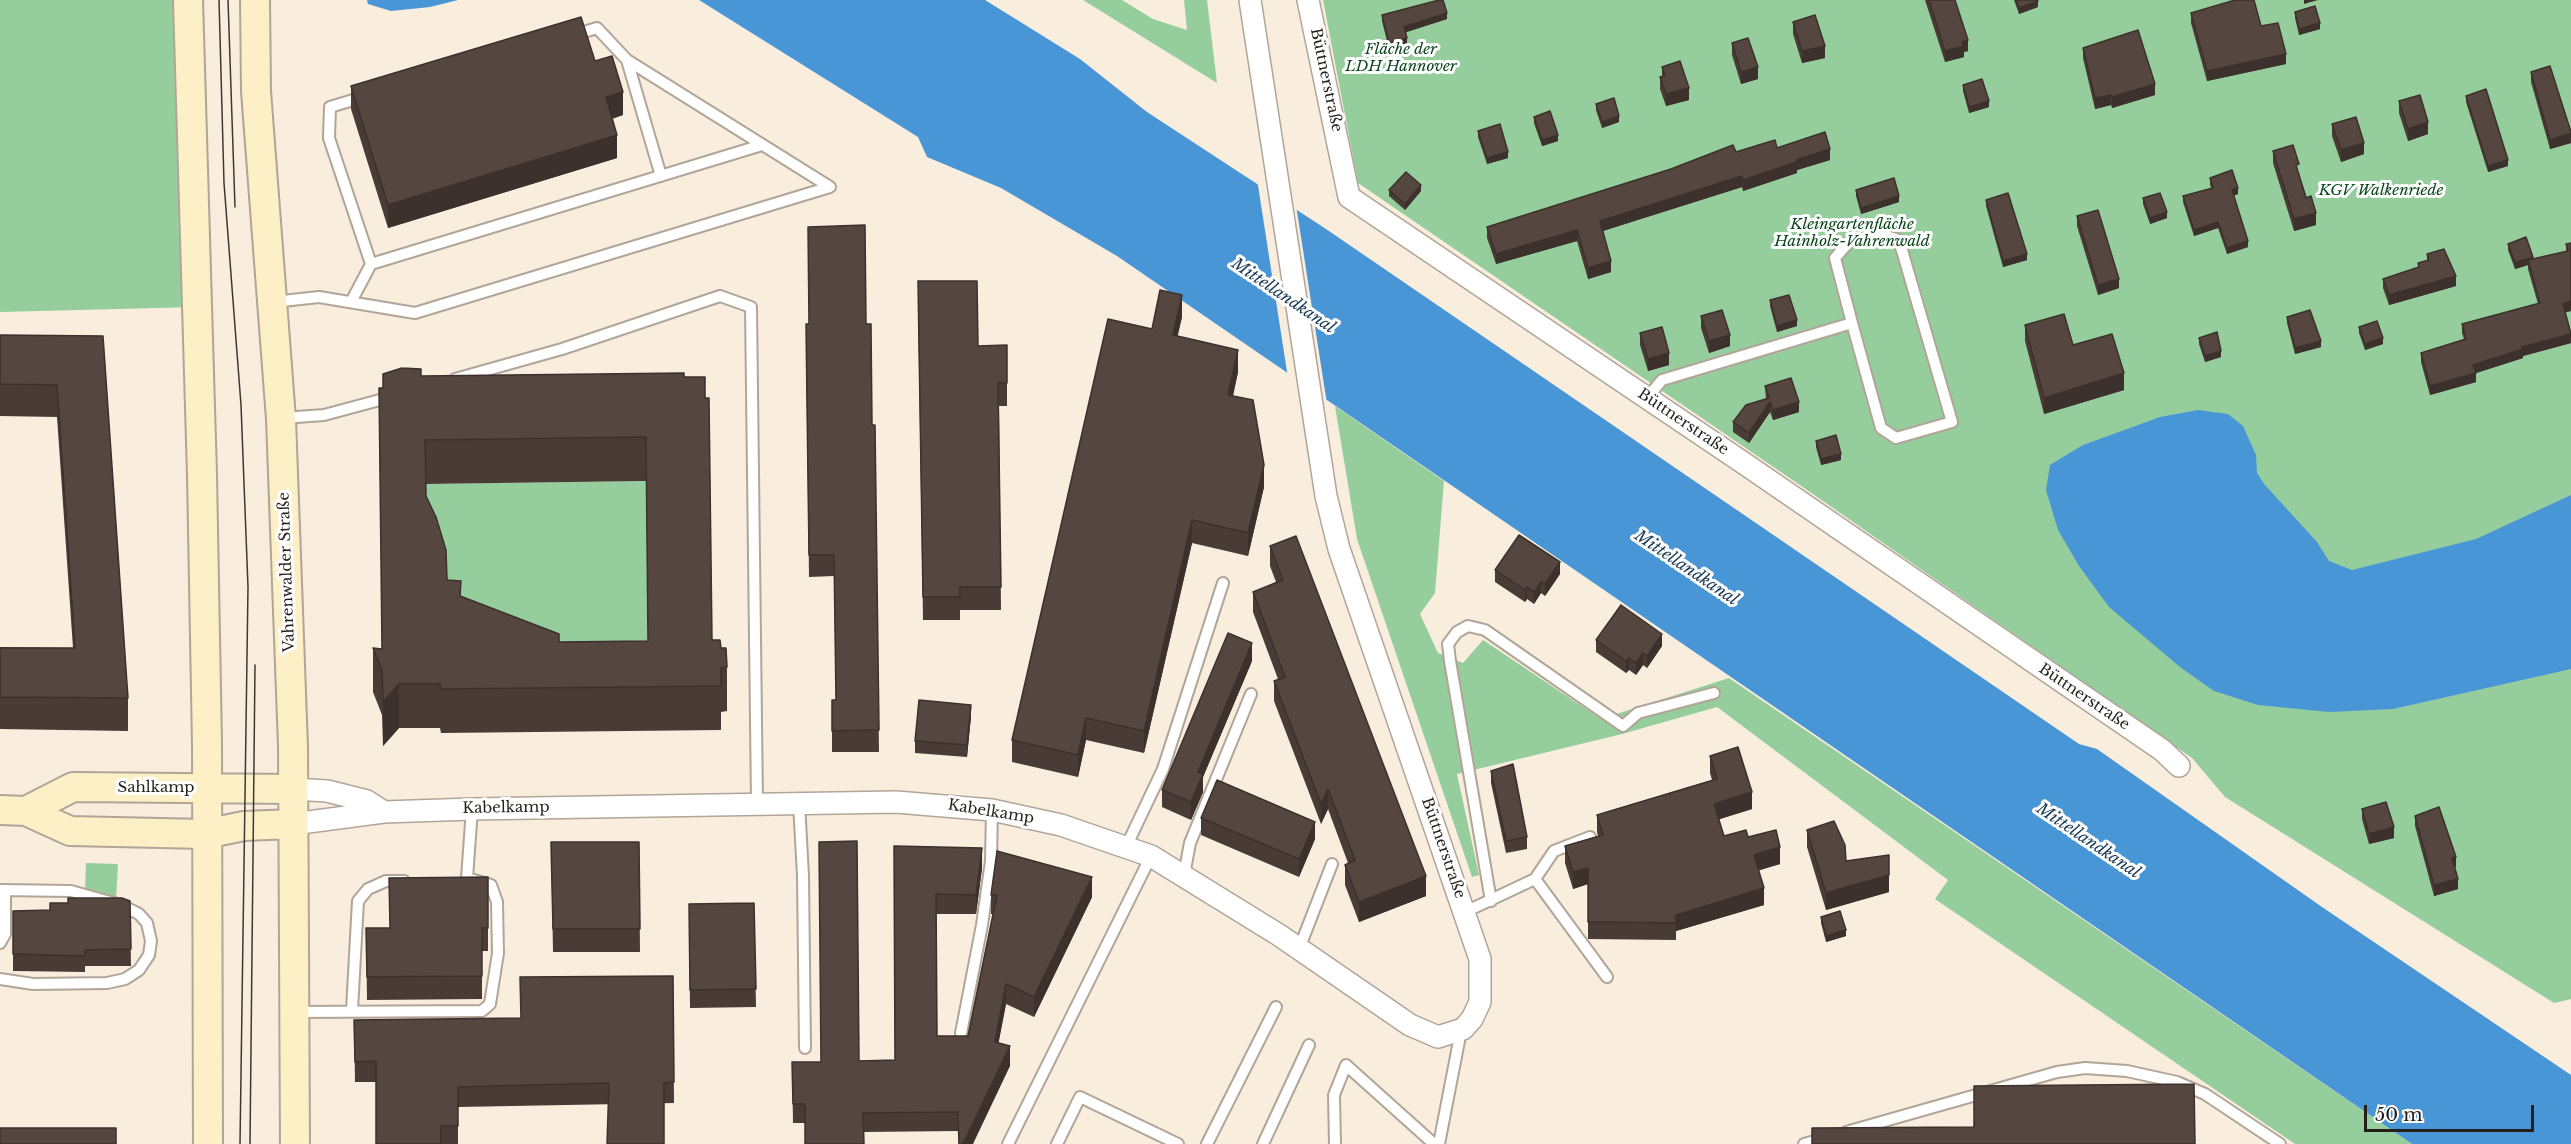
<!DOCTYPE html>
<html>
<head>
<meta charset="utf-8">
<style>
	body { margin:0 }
	#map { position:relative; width:2571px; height:1144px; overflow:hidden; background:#f9edde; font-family:"Libre Baskerville",serif }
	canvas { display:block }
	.scale { position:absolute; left:2364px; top:1105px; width:170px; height:27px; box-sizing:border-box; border:3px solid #241f1a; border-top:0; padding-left:8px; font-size:18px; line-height:21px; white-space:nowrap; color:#241f1a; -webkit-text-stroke:4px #fff; paint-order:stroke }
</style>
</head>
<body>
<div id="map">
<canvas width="2571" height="1144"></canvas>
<div class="scale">50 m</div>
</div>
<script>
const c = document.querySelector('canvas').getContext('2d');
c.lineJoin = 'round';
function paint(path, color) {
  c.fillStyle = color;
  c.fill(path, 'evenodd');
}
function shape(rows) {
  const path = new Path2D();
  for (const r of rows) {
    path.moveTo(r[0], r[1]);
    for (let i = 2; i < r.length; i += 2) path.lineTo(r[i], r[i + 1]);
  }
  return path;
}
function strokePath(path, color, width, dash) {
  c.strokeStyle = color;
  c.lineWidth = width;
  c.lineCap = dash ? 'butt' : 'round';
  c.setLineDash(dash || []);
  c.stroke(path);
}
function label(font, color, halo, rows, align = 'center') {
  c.font = font + ' "Libre Baskerville",serif';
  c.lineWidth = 6;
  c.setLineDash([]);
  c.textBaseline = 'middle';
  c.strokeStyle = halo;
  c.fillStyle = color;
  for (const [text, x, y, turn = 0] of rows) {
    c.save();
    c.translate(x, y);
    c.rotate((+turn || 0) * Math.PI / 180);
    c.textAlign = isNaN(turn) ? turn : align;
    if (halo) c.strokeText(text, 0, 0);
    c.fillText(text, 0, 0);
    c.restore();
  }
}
paint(shape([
	[0,0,188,0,196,307,0,312],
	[1083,0,1122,0,1153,19,1187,30,1184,0,1207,0,1217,83],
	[1323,0,2571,0,2571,999,2554,1003,2225,797,2192,758,1810,492,1358,183],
	[1335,406,1444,481,1435,593,1420,614,1438,653,1463,663,1483,640,1601,719,1729,678,2412,1144,2295,1144,1935,899,1948,880,1717,707,1622,734,1457,774,1479,875,1472,877,1357,539],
	[646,481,648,685,459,640,426,540,425,484],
	[86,863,118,864,116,899,85,891]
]), '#95ce9c');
paint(shape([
	[367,0,458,0,430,7,391,11,368,4],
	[699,0,985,0,1080,59,1147,112,1326,229,2079,744,2097,749,2322,907,2571,1075,2571,1144,2412,1144,1117,256,1001,188,927,157,918,137],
	[2198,410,2228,414,2243,426,2256,455,2257,473,2265,485,2317,542,2329,561,2352,570,2476,539,2571,495,2571,669,2393,709,2329,712,2258,705,2214,691,2180,667,2109,607,2079,566,2058,530,2046,490,2050,465,2083,445,2160,417]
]), '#4996d7');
paint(shape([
	[1257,179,1296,205,1327,404,1288,378]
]), '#f9edde');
const lane = shape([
	[627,60,661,176],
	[371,264,762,145],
	[273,302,319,297,415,313,830,187,627,60,597,28,574,35],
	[351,302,371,264,329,138,330,107,363,97],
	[455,379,562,349,720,296,751,307,757,803],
	[1647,398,1662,380,1852,323,1881,428,1896,438,1952,422,1899,240,1880,234,1849,242,1835,258,1852,323],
	[283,418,324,415,391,397],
	[799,803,803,876,805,1048],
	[1126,847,1163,769,1223,583],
	[1184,875,1190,843,1251,694],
	[1535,879,1554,851,1590,837],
	[0,890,71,891,121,905,139,914,147,923,151,941,149,955,139,970,125,979,107,983,33,984,0,979],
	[1491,901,1450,661,1448,644,1457,632,1468,626,1485,630,1623,726,1638,713,1714,693],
	[1465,912,1535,879,1607,977],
	[0,943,5,934,5,890],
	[1299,949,1332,864],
	[352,1010,358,901,368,889,386,881,404,881],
	[296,1012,482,1011,490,1004,498,953,497,902,491,885,467,878,472,809],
	[961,1033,982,925,991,861,992,810],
	[1846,1132,2057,1072,2085,1068,2127,1071,2177,1082,2205,1094,2280,1144],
	[1008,1144,1151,856],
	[1057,1144,1080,1097,1178,1144],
	[1207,1144,1276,1007],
	[1263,1144,1309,1045],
	[1335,1144,1334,1095,1346,1065,1434,1144],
	[1439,1144,1459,1041,1456,1031],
	[1804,1144,1825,1138]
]);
const street = shape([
	[1308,0,1349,197,1745,464,2162,750,2179,766],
	[293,789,327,791,367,801,384,812],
	[293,824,384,812,472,809,896,802,992,810,1061,825,1151,856,1279,935,1410,1025,1438,1037,1463,1029,1472,1019,1480,1002,1480,959,1339,549,1326,496,1250,0]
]);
const secondary = shape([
	[188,0,202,475,207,744,208,1144],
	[255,0,256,91,281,419,293,747,295,1144],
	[0,810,26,811,70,831,205,834,244,826,293,824],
	[26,811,73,787,293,789]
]);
strokePath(lane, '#b1a598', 14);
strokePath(street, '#b1a598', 24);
strokePath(secondary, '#b1a598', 32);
strokePath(lane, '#fff', 10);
strokePath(street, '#fff', 21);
strokePath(secondary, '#fdf0c6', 28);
strokePath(shape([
	[219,0,224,183,241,405,248,587,240,1144],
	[228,0,235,207],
	[250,1144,255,665]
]), '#3e3832', 1.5);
paint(shape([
	[1925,0,1955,0,1968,51,1964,52,1964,57,1945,62],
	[2014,0,2037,0,2038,7,2019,14],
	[2295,12,2320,29,2299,35,2295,18],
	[2191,13,2261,26,2286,64,2207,81,2191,23],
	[1382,15,1447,19,1405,32,1407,45,1389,49,1382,21],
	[1793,22,1825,58,1802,63,1793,34],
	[1732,43,1758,79,1741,84,1732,55],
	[2083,48,2155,95,2112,108,2111,105,2095,109,2083,58],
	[595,61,623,115,612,119,617,158,388,228,351,109,351,86],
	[1662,67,1689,100,1666,106,1660,89,1660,77,1662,76],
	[2531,72,2571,132,2571,143,2550,149,2531,82],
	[1963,85,1989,107,1969,113,1963,91],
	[2466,96,2508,166,2488,172,2466,102],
	[2399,101,2428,134,2408,141,2399,113],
	[1596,104,1619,122,1602,128,1596,110],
	[1534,117,1558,141,1542,146,1534,123],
	[2332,124,2364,154,2341,162,2332,136],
	[1478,131,1508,158,1487,164,1478,137],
	[1777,148,1830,160,1797,170,1797,173,1743,191,1742,187,1602,231,1611,272,1588,279,1577,241,1496,264,1487,238,1487,227,1736,152],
	[2273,151,2299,174,2316,225,2294,231,2273,163],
	[2210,178,2238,194,2233,196,2248,247,2227,254,2218,228,2194,236,2183,202,2183,196,2211,188,2210,184],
	[1389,190,1421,191,1405,210,1389,196],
	[1856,190,1899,202,1861,214,1856,196],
	[2143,198,2167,218,2150,224,2143,204],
	[1986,200,2027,260,2003,267,1986,206],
	[2077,216,2119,288,2098,295,2077,226],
	[2571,243,2571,311,2565,312,2571,333,2571,343,2523,356,2523,358,2476,373,2476,382,2430,395,2421,362,2421,353,2464,339,2462,333,2462,324,2538,304,2528,269,2528,265,2515,269,2508,250,2508,244,2533,259,2566,251,2566,244],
	[2427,254,2456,286,2389,305,2383,288,2383,279,2418,267,2418,263,2427,260],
	[1770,300,1797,326,1777,332,1770,306],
	[918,304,978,346,1007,345,1007,406,999,406,1001,610,960,610,960,620,923,620],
	[1701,316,1730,346,1709,353,1701,328],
	[1182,317,1177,336,1238,372,1233,396,1264,487,1248,556,1192,543,1144,753,1086,740,1078,777,1012,762,1012,740,1152,329],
	[2287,317,2321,347,2295,354,2287,323],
	[866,324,872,425,875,425,879,752,832,752,832,700,836,700,834,576,809,577,806,346],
	[2025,325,2073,345,2124,390,2044,414,2025,341],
	[2359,327,2383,344,2365,350,2359,333],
	[1640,333,1669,365,1648,371,1640,345],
	[0,335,103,336,128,698,128,731,0,729,0,647,73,648,57,417,0,416],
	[2199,338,2221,357,2205,362,2199,344],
	[684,373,712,640,721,648,727,667,727,711,721,712,721,730,441,733,440,728,399,728,383,746,382,715,373,692,373,648,382,649,379,388,383,388,421,376],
	[646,481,648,641,559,642,461,596,447,580,426,496,426,484],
	[1765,386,1799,412,1773,420,1770,412,1749,443,1733,432,1733,422,1766,399],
	[1816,441,1841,460,1821,465,1816,447],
	[1270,546,1426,896,1359,922,1345,885,1345,865,1348,863,1328,809,1321,824,1274,701,1274,681,1278,679,1253,612,1253,592,1276,582,1270,566],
	[1495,570,1560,574,1545,596,1541,593,1534,604,1527,599,1525,602,1495,582],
	[1596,640,1662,646,1647,668,1643,665,1636,675,1629,670,1626,673,1596,652],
	[1252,661,1203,777,1203,792,1191,820,1162,807,1162,790],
	[971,716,967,757,915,753,915,741],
	[1710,756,1752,809,1719,819,1724,836,1748,837,1780,864,1758,870,1764,905,1676,931,1676,940,1588,939,1588,884,1573,889,1565,863,1565,846,1598,836,1597,832,1597,815,1712,780,1710,773],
	[1491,771,1527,837,1527,849,1506,853,1491,783],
	[2362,809,2394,838,2369,844,2362,819],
	[2415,816,2456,867,2455,867,2458,889,2434,896,2415,826],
	[1201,818,1315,839,1299,877,1201,835],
	[1807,830,1846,861,1889,892,1826,910,1807,847],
	[551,842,639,842,640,952,553,952],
	[894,846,982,868,976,914,936,914,937,1036,968,1036,993,914,991,914,991,895,1092,897,1034,1017,1006,1004,998,1043,1010,1066,958,1131,864,1132,805,1123,793,1123,792,1062,821,1062,895,1060],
	[488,877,488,951,482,951,482,999,367,1000,366,928,390,928],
	[130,901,131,966,85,966,85,972,13,971,13,911,50,910],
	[754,903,756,1007,690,1008,689,904],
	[1821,917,1846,936,1826,942,1821,923],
	[673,976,674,1103,458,1107,458,1144,376,1144,376,1082,355,1082,354,1020,520,1018]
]), '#493c36');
paint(shape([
	[2304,0,2318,0,2304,4],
	[2038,1,2038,7,2019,14,2019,8],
	[1447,13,1447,19,1404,33,1404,27],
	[2320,23,2320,29,2299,35,2299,29],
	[1407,38,1407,45,1389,49,1389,43],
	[1968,40,1968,51,1964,52,1964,57,1945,62,1945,51,1962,42],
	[1825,46,1825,58,1802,63,1802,51],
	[2286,54,2286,64,2207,81,2207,71],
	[1758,67,1758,79,1741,84,1741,72],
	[2155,84,2155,95,2112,108,2112,97],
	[1689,88,1689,100,1666,106,1666,94],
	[623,92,623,115,606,120,606,97],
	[2111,95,2111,105,2095,109,2095,98],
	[1989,101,1989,107,1969,113,1969,107],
	[1619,116,1619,122,1602,128,1602,122],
	[2428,122,2428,134,2408,141,2408,129],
	[2571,133,2571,143,2550,149,2550,140],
	[617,135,617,158,388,228,388,205],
	[1558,135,1558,141,1542,146,1542,140],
	[2364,143,2364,154,2341,162,2341,150],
	[1830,149,1830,160,1797,170,1797,173,1743,191,1743,180,1796,160],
	[1508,152,1508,158,1487,164,1487,158],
	[2508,160,2508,166,2488,172,2488,166],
	[1742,176,1742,187,1600,232,1600,221],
	[1421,185,1421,191,1405,210,1405,204],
	[2238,188,2238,194,2232,196,2232,190],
	[1899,196,1899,202,1861,214,1861,208],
	[2167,212,2167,218,2150,224,2150,218],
	[2316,213,2316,225,2294,231,2294,219],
	[2218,222,2218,228,2194,236,2194,230],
	[1577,230,1577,241,1496,264,1496,254],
	[2248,241,2248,247,2227,254,2227,248],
	[2027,254,2027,260,2003,267,2003,261],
	[2533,257,2533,263,2528,260,2528,265,2515,269,2515,263],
	[1611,261,1611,272,1588,279,1588,268],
	[2456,276,2456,286,2389,305,2389,295],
	[2119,279,2119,288,2098,295,2098,285],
	[1182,295,1182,317,1173,357,1173,335],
	[2571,301,2571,311,2563,313,2563,304],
	[1797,320,1797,326,1777,332,1777,326],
	[2571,334,2571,343,2523,356,2523,358,2473,374,2473,365,2522,347],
	[1730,335,1730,346,1709,353,1709,341],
	[2383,338,2383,344,2365,350,2365,344],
	[2321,341,2321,347,2295,354,2295,348],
	[1238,350,1238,372,1228,417,1228,395],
	[2221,351,2221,357,2205,362,2205,356],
	[1669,353,1669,365,1648,371,1648,359],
	[2124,373,2124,390,2044,414,2044,398],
	[2476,373,2476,382,2430,395,2430,386],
	[1770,402,1770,412,1749,443,1749,433],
	[1799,402,1799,412,1773,420,1773,410],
	[1841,454,1841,460,1821,465,1821,459],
	[1264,465,1264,487,1248,556,1248,533],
	[1192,520,1192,543,1144,753,1144,731],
	[1560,562,1560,574,1545,596,1545,584],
	[1541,582,1541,593,1534,604,1534,592],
	[1527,587,1527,599,1525,602,1525,590],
	[1662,634,1662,646,1647,668,1647,656],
	[1252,643,1252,661,1203,777,1203,792,1191,820,1191,802,1198,772],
	[1643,653,1643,665,1636,675,1636,663],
	[1629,658,1629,670,1626,673,1626,661],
	[399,684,399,728,383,746,383,702],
	[971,705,971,716,967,757,967,745],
	[1086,718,1086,740,1078,777,1078,755],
	[1328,789,1328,809,1321,824,1321,804],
	[1752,792,1752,809,1714,821,1714,804],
	[1315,822,1315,839,1299,877,1299,859],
	[2394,827,2394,838,2369,844,2369,834],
	[1780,847,1780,864,1754,872,1754,855],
	[982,848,982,868,976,914,976,895],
	[2456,857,2456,867,2452,868,2452,858],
	[1588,868,1588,884,1573,889,1573,872],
	[1889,875,1889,892,1826,910,1826,893],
	[1426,876,1426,896,1359,922,1359,902],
	[1092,877,1092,897,1034,1017,1034,997],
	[2458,879,2458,889,2434,896,2434,885],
	[1764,888,1764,905,1676,931,1676,915],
	[1846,930,1846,936,1826,942,1826,936],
	[1006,984,1006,1004,995,1062,995,1042],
	[1010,1046,1010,1066,973,1144,963,1144]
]), '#3c312c');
const building = shape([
	[1439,0,1443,0,1447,13,1404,27,1407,38,1389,43,1382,15,1439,0],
	[1929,0,1955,0,1968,40,1962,42,1964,46,1945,51,1929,0],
	[2016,0,2037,0,2038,1,2019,8,2016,0],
	[2235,0,2254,0,2261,26,2278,23,2286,54,2207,71,2191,13,2235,0],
	[2315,6,2320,23,2299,29,2295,12,2315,6],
	[1815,15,1825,46,1802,51,1793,22,1815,15],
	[581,17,595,61,612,56,623,92,606,97,617,135,388,205,351,86,581,17],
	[2138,30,2155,84,2112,97,2111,95,2095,98,2083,48,2138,30],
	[1748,38,1758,67,1741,72,1732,43,1748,38],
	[1680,61,1689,88,1666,94,1660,77,1665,76,1662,67,1680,61],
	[2550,66,2571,132,2571,133,2550,140,2531,72,2550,66],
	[1982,79,1989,101,1969,107,1963,85,1982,79],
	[2486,89,2508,160,2488,166,2466,96,2486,89],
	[2420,95,2428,122,2408,129,2399,101,2420,95],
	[1614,98,1619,116,1602,122,1596,104,1614,98],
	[1550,111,1558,135,1542,140,1534,117,1550,111],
	[2356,117,2364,143,2341,150,2332,124,2356,117],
	[1500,124,1508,152,1487,158,1478,131,1500,124],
	[1825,132,1830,149,1796,160,1797,162,1743,180,1742,176,1600,221,1611,261,1588,268,1577,230,1496,254,1487,227,1671,169,1733,145,1736,152,1775,140,1777,148,1825,132],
	[2293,145,2299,164,2296,165,2306,198,2311,196,2316,213,2294,219,2273,151,2293,145],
	[2232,170,2238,188,2232,190,2248,241,2227,248,2218,222,2194,230,2183,196,2213,188,2210,178,2232,170],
	[1406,172,1421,185,1405,204,1389,190,1406,172],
	[1894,178,1899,196,1861,208,1856,190,1894,178],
	[2008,193,2027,254,2003,261,1986,200,2008,193],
	[2160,193,2167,212,2150,218,2143,198,2160,193],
	[2098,210,2119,279,2098,285,2077,216,2098,210],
	[865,225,866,324,871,324,872,425,875,425,879,730,832,731,832,700,836,700,834,555,809,555,806,324,809,324,808,227,865,225],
	[2526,237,2533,257,2515,263,2508,244,2526,237],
	[2571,243,2571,301,2563,304,2571,334,2522,347,2523,349,2473,365,2476,373,2430,386,2421,353,2466,339,2462,324,2540,303,2528,260,2568,251,2566,244,2571,243],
	[2444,249,2456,276,2389,295,2383,279,2419,267,2418,263,2429,260,2427,254,2444,249],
	[918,281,977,281,978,346,1007,345,1007,383,998,383,1001,587,960,587,960,597,923,597,918,281],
	[1160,290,1182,295,1173,335,1238,350,1228,395,1253,400,1264,465,1248,533,1192,520,1144,731,1086,718,1078,755,1012,740,1108,319,1152,329,1160,290],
	[1789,295,1797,320,1777,326,1770,300,1789,295],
	[1722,310,1730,335,1709,341,1701,316,1722,310],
	[2310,310,2321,341,2295,348,2287,317,2310,310],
	[2064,314,2073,345,2112,334,2124,373,2044,398,2025,325,2064,314],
	[2377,321,2383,338,2365,344,2359,327,2377,321],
	[1662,327,1669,353,1648,359,1640,333,1662,327],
	[2217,332,2221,351,2205,356,2199,338,2217,332],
	[0,335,103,336,128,698,0,697,0,648,75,648,57,385,0,384,0,335],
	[402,368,421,369,421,376,684,373,684,377,705,377,705,398,709,398,712,640,720,640,721,648,726,648,727,667,721,668,721,686,441,689,440,684,399,684,383,702,382,670,373,648,382,649,379,388,383,388,383,374,402,368],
	[646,437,648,641,559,642,559,634,460,596,461,581,447,580,446,550,436,517,426,496,425,440,646,437],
	[1791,378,1799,402,1773,410,1770,402,1749,433,1733,422,1746,405,1769,398,1765,386,1791,378],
	[1836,435,1841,454,1821,459,1816,441,1836,435],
	[1519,535,1560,562,1545,584,1541,582,1534,592,1527,587,1525,590,1495,570,1519,535],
	[1296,536,1426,876,1359,902,1345,865,1355,860,1328,789,1321,804,1274,681,1285,677,1253,592,1283,580,1270,546,1296,536],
	[1621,605,1662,634,1647,656,1643,653,1636,663,1629,658,1626,661,1596,640,1621,605],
	[1228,633,1252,643,1198,772,1203,774,1191,802,1162,790,1228,633],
	[919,700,971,705,967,745,915,741,919,700],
	[1738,747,1752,792,1714,804,1724,836,1746,830,1748,837,1776,830,1780,847,1754,855,1764,888,1676,915,1676,923,1588,922,1588,868,1573,872,1565,846,1603,835,1597,815,1717,779,1710,756,1738,747],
	[1513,764,1527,837,1506,841,1491,771,1513,764],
	[1217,780,1315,822,1299,859,1201,818,1217,780],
	[2386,802,2394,827,2369,834,2362,809,2386,802],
	[2439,807,2456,857,2452,858,2458,879,2434,885,2415,816,2439,807],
	[1834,821,1845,845,1846,861,1889,855,1889,875,1826,893,1807,830,1834,821],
	[857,841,859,1061,895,1060,894,846,982,848,976,895,936,894,937,1036,968,1036,997,895,991,895,997,851,1092,877,1034,997,1006,984,995,1042,1010,1046,963,1144,959,1144,958,1112,863,1113,864,1144,805,1144,805,1104,793,1104,792,1062,821,1062,819,842,857,841],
	[551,842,639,842,640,929,553,929,551,842],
	[488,877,488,928,482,928,482,976,367,977,366,928,390,928,389,878,488,877],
	[68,898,122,898,130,901,131,949,85,950,85,956,13,954,13,911,50,910,50,903,68,903,68,898],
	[754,903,756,989,690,990,689,904,754,903],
	[1840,911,1846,930,1826,936,1821,917,1840,911],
	[673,976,674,1082,664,1083,664,1144,607,1144,609,1083,458,1087,458,1126,441,1126,441,1144,376,1144,376,1061,355,1062,354,1020,521,1018,520,977,673,976],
	[2194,1084,2195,1144,1812,1144,1812,1128,1974,1127,1974,1086,2194,1084],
	[0,1128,116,1128,116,1144,0,1144,0,1128]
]);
paint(building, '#55463f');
strokePath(building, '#3c312c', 1.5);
label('italic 15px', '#08451a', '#fff', [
	["Fläche der",1401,50],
	["LDH Hannover",1401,67],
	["KGV Walkenriede",2381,191],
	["Kleingartenfläche",1852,225],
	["Hainholz-Vahrenwald",1852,242]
]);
label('15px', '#241f1a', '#fff', [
	["Büttnerstraße",1326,80,78],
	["Büttnerstraße",1683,422,34],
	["Vahrenwalder Straße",287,572,-92],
	["Büttnerstraße",2084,697,34],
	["Sahlkamp",156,788],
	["Kabelkamp",506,808,-1],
	["Kabelkamp",991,812,9],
	["Büttnerstraße",1443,848,71]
]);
label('italic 16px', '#193955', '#fff', [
	["Mittellandkanal",1283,296,34],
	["Mittellandkanal",1686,568,34],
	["Mittellandkanal",2088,841,34]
]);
</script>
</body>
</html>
